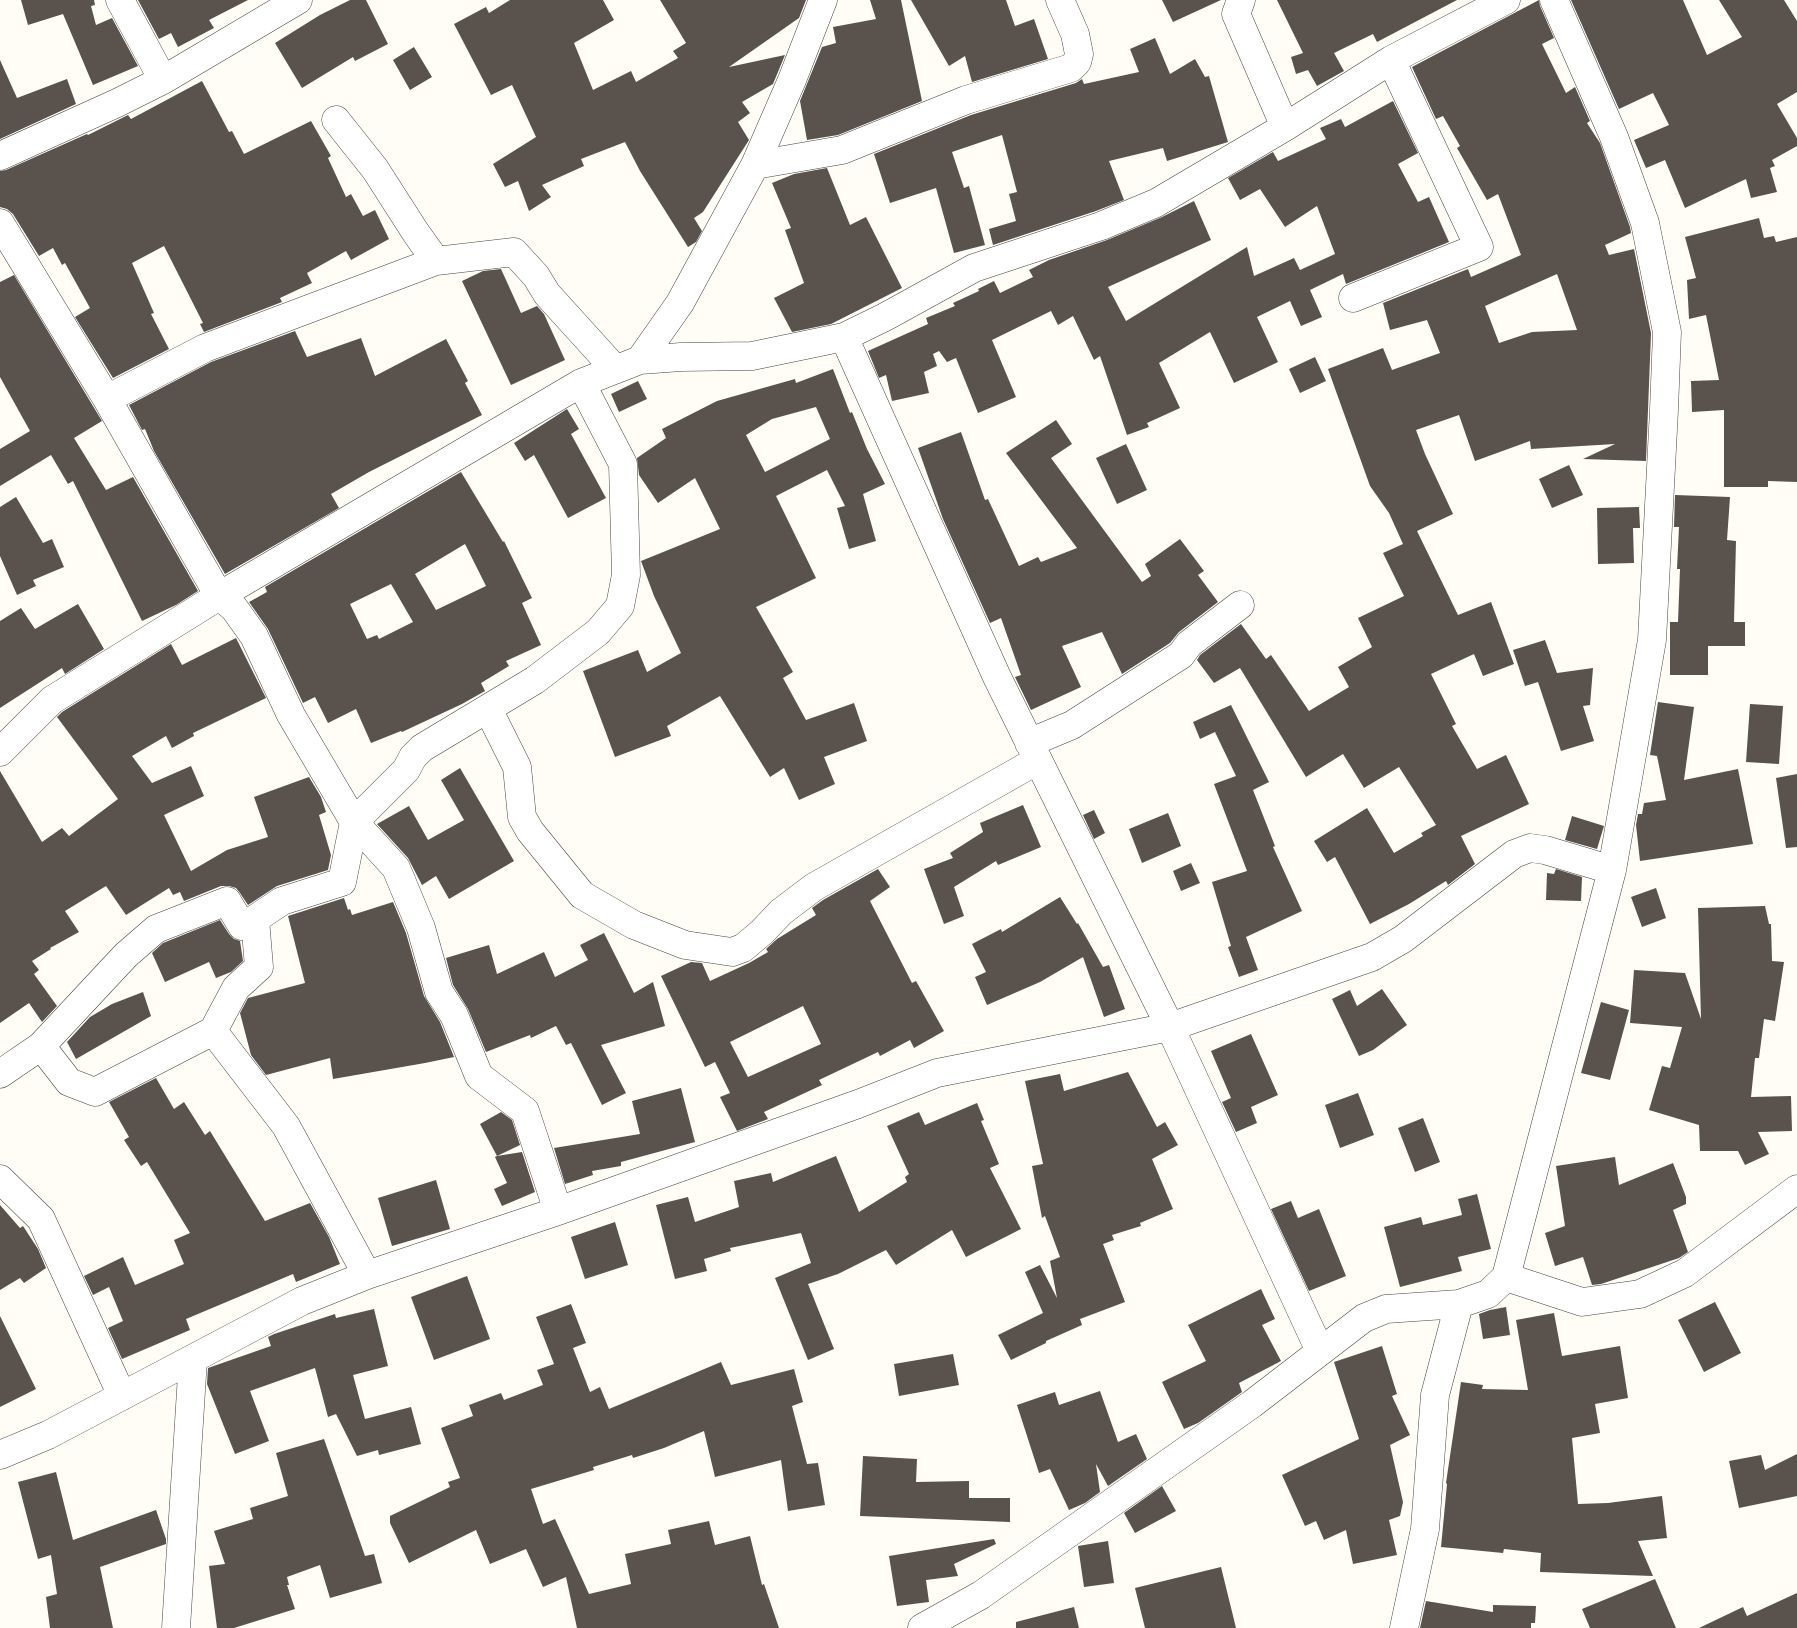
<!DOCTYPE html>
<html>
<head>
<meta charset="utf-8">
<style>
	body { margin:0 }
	canvas { display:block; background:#fffdf5 }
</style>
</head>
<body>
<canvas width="1797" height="1628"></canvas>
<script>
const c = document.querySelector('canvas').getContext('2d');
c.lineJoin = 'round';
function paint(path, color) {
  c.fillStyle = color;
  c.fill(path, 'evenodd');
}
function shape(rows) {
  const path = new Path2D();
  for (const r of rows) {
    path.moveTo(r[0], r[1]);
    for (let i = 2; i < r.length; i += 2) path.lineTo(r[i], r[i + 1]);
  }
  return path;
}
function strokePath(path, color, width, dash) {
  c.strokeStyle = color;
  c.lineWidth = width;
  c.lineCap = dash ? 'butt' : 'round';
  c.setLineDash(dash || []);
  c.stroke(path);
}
paint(shape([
	[21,0,94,0,95,5,91,6,96,25,112,18,138,66,93,85,63,14,28,25],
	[138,0,248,0,209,20,214,28,178,47,171,33,159,39],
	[350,0,366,0,388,44,355,61,353,57,302,88,275,43,320,15],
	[510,0,603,0,614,20,574,43,593,90,631,71,636,82,678,58,673,51,686,43,660,0,806,0,799,18,729,67,785,55,773,84,742,102,750,113,738,122,749,140,703,212,694,218,702,231,696,242,688,247,640,171,625,142,581,159,584,166,542,185,551,197,529,211,518,181,505,187,493,164,536,137,512,85,491,95,454,24,486,7,489,13],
	[870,0,901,0,922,101,838,135,807,140,800,101,822,47,836,43,833,27,876,19],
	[911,0,1006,0,1015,26,1034,19,1048,59,972,82,965,56,949,66],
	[1162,0,1221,0,1173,22],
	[1277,0,1457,0,1377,42,1373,34,1334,53,1344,71,1317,86,1308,70,1296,74,1291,57,1303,53],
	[1539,0,1540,6,1554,38,1542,44,1566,93,1575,87,1590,121,1587,123,1600,143,1630,227,1631,233,1605,245,1609,255,1634,249,1651,333,1646,461,1583,459,1615,444,1531,449,1530,441,1475,461,1459,415,1416,430,1425,454,1453,514,1417,531,1458,615,1491,602,1514,664,1483,676,1474,654,1431,674,1456,724,1452,726,1477,769,1506,755,1529,804,1461,836,1475,864,1448,885,1446,881,1409,904,1370,924,1335,857,1327,862,1314,841,1367,808,1394,853,1423,836,1421,833,1436,825,1399,767,1364,788,1343,754,1306,777,1240,668,1214,683,1197,660,1200,655,1241,624,1266,659,1271,655,1309,711,1349,687,1338,667,1372,647,1358,618,1404,596,1383,553,1403,544,1389,513,1370,486,1328,369,1383,348,1392,370,1440,353,1427,320,1390,330,1383,303,1468,269,1471,277,1521,255,1498,194,1487,200,1457,148,1460,146,1443,116,1436,119,1412,67],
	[1557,274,1577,330,1532,332,1499,343,1485,306],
	[1571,0,1683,0,1707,55,1742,37,1719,0,1784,0,1797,21,1797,92,1777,104,1797,138,1797,146,1772,160,1775,166,1770,168,1777,192,1751,198,1746,179,1685,208,1665,160,1646,168,1634,140,1669,125,1653,93,1619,109],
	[1155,38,1170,74,1195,59,1205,77,1209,76,1228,142,1167,161,1163,148,1109,161,1124,200,1096,211,993,245,989,229,1016,221,1009,194,1017,192,1002,135,952,152,964,188,969,186,985,245,954,253,936,188,890,203,874,154,971,115,1076,83,1082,79,1084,84,1139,72,1130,49],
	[414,47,432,77,410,90,393,60],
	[0,60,17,98,67,79,76,104,0,139],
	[202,81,229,132,232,131,244,154,311,121,331,156,328,158,346,197,351,194,363,216,375,210,389,239,351,260,346,251,307,273,312,283,280,298,282,302,204,332,200,324,203,323,164,246,132,263,154,313,151,314,169,349,113,378,75,317,90,308,65,263,62,265,53,248,39,256,13,214,7,209,0,207,0,171,6,170,87,134,88,135,128,115,131,119],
	[1393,101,1418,153,1398,164,1418,202,1429,197,1449,242,1346,284,1343,274,1310,290,1322,317,1301,326,1290,301,1257,317,1278,362,1234,383,1210,332,1159,363,1180,408,1147,423,1149,427,1127,435,1100,356,1094,360,1073,316,1058,325,1051,311,992,340,1016,397,978,413,956,358,947,362,939,351,933,354,937,366,924,372,929,393,892,401,886,375,879,378,868,351,928,324,926,318,955,306,953,303,979,291,978,289,994,281,1000,293,1033,277,1029,270,1049,260,1107,240,1162,217,1194,201,1211,240,1108,287,1126,321,1247,247,1254,276,1294,258,1300,270,1335,254,1317,206,1285,227,1260,189,1240,200,1228,178,1273,152,1278,161,1326,139,1320,128,1341,119,1345,127],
	[827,168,850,225,866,217,902,288,831,324,792,332,774,298,804,283,785,230,791,228,772,183,794,174],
	[1759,218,1764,238,1774,236,1776,242,1797,237,1797,482,1768,481,1768,487,1724,487,1724,410,1692,412,1691,381,1719,380,1706,315,1689,319,1687,280,1696,278,1685,237],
	[501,269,521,313,537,306,544,314,565,360,511,385,462,281,483,271],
	[14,275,102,421,74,438,106,490,133,477,198,591,176,605,142,621,73,481,68,484,51,455,0,486,0,449,30,431,0,377,0,282],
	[295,331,307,357,361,338,375,376,446,339,468,381,465,383,482,415,369,472,331,494,339,508,225,574,154,451,145,429,142,430,129,405,211,362],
	[1315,357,1326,381,1300,393,1289,369],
	[833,369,850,413,852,412,867,449,885,484,863,494,876,541,849,549,837,508,845,506,827,470,776,496,816,578,756,607,793,672,783,678,806,720,854,703,867,741,824,757,835,784,799,800,784,768,770,777,720,696,667,726,671,736,615,757,583,671,638,650,647,672,681,653,654,596,641,561,720,529,695,478,658,503,639,475,637,458,666,438,662,429,717,401,795,379,796,383],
	[816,407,830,439,765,472,746,435,772,419],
	[638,381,647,399,619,412,611,394],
	[567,409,579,429,571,434,606,498,568,518,534,455,525,461,514,443],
	[1056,420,1072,444,1051,458,1142,582,1151,576,1145,564,1180,539,1204,571,1198,575,1218,602,1179,632,1170,643,1122,674,1102,632,1062,646,1081,687,1031,710,1015,677,1021,675,1001,618,990,623,943,519,918,448,961,432,985,500,988,499,1019,566,1038,557,1041,562,1077,548,1006,453],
	[1126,444,1147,490,1117,504,1096,458],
	[1569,465,1583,495,1552,508,1539,479],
	[461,472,503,542,504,541,532,598,522,603,541,645,506,661,509,666,481,683,485,691,462,704,402,732,401,731,371,743,356,709,328,723,315,697,303,703,268,629,249,602,267,592,265,587],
	[465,544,486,586,436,610,415,574],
	[391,584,413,622,379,639,377,635,367,639,350,604],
	[1675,495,1730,497,1727,540,1736,541,1734,622,1745,622,1745,646,1708,646,1708,675,1670,675,1670,622,1678,622,1680,569,1677,569,1679,527,1674,527],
	[16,497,43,543,52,539,64,567,33,580,36,586,17,595,0,556,0,507],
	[1639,507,1640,528,1633,528,1634,563,1598,564,1597,508],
	[78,604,104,649,65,674,62,668,0,708,0,621,21,608,35,629],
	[236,638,266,698,193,733,194,736,172,748,166,736,132,756,152,783,191,766,204,796,164,815,191,871,227,850,268,837,254,797,309,777,321,797,326,812,319,815,331,855,328,870,277,886,248,905,240,893,236,888,229,886,221,886,184,901,180,892,173,895,169,888,126,915,106,886,65,911,79,932,50,948,51,949,32,961,39,970,34,974,57,1006,42,1022,29,1003,0,1023,0,771,42,842,62,828,69,836,118,799,57,717,62,712,171,644,182,665],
	[1545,640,1557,673,1593,668,1590,705,1583,706,1594,741,1561,751,1538,682,1525,686,1513,650],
	[1658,702,1694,707,1684,780,1738,769,1753,844,1640,861,1636,825,1638,814,1642,814,1644,803,1666,800,1657,756,1650,755],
	[1750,704,1783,706,1779,764,1746,762],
	[1231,705,1269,782,1253,790,1275,846,1273,847,1302,911,1246,937,1258,970,1239,977,1228,947,1231,946,1212,882,1247,871,1214,784,1236,776,1215,732,1200,739,1193,722],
	[460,768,514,861,449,899,436,876,422,885,408,858,377,824,409,806,428,840,464,820,441,780],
	[1797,774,1797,847,1786,848,1776,778],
	[1023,805,1041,847,998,865,996,861,954,887,964,916,944,924,924,869,953,858,950,853,983,832,980,823],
	[1094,810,1105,833,1094,839,1083,815],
	[1168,813,1181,846,1142,863,1129,829],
	[1572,816,1604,826,1597,849,1565,840],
	[1191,863,1200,883,1181,891,1173,871],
	[878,869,890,887,870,901,912,983,916,981,944,1031,914,1048,910,1040,880,1056,878,1052,819,1080,822,1085,764,1112,768,1119,737,1131,720,1097,730,1093,715,1062,705,1067,661,976,691,962,702,963,710,981,749,963,768,952,766,949,777,939,816,915,812,908,823,900],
	[803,1006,821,1044,748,1077,730,1042],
	[1556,869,1582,877,1581,901,1546,900,1547,873,1554,874],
	[1656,888,1666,918,1642,927,1631,897],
	[1060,897,1077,924,1078,923,1103,967,1109,965,1125,1009,1104,1017,1083,957,1040,982,987,1005,975,977,986,972,972,944,1001,929,1002,932],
	[344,898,348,910,350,909,352,915,393,902,406,933,424,996,440,1022,454,1057,425,1063,333,1079,330,1058,266,1075,251,1055,240,1013,248,998,305,983,288,916],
	[1765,906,1769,924,1771,924,1772,961,1784,962,1775,1021,1764,1019,1759,1058,1755,1058,1751,1097,1791,1096,1792,1131,1758,1132,1769,1154,1745,1165,1738,1151,1700,1151,1699,1125,1649,1110,1662,1066,1670,1068,1682,1027,1630,1023,1634,970,1685,973,1701,1019,1698,908],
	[220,920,229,934,234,939,240,941,243,961,231,972,216,978,209,962,165,982,152,953,163,943],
	[604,933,634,993,653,982,665,1026,601,1045,626,1093,602,1105,571,1043,566,1045,556,1026,531,1038,530,1035,486,1052,468,1009,453,985,446,958,489,945,497,974,544,952,555,977,588,960,580,945],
	[1382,989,1407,1025,1373,1050,1359,1056,1332,999,1350,990,1357,1006],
	[143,992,151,1016,76,1059,67,1042,90,1017,112,1004],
	[1601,1002,1629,1010,1610,1080,1581,1073],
	[1251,1034,1278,1095,1251,1107,1257,1123,1236,1132,1222,1102,1231,1098,1211,1051],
	[1128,1072,1157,1127,1165,1122,1178,1145,1152,1159,1173,1209,1140,1223,1141,1226,1112,1235,1114,1240,1103,1244,1125,1302,1080,1319,1082,1325,1046,1341,1046,1343,1011,1360,998,1335,1043,1313,1025,1272,1040,1265,1057,1298,1050,1261,1060,1257,1045,1216,1042,1218,1032,1166,1043,1164,1025,1081,1060,1074,1064,1091],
	[156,1078,174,1109,184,1102,205,1135,210,1131,265,1221,310,1203,329,1237,340,1264,296,1282,293,1274,186,1319,190,1330,122,1359,108,1328,123,1321,109,1287,93,1295,84,1276,123,1257,135,1285,184,1264,174,1240,190,1233,147,1162,141,1166,124,1140,129,1137,109,1102],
	[681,1088,695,1142,621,1162,621,1166,592,1171,593,1175,565,1184,554,1148,640,1134,632,1101],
	[1358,1093,1374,1135,1340,1148,1325,1105],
	[977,1103,984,1120,981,1121,999,1164,990,1168,1021,1229,966,1257,952,1230,896,1265,886,1250,838,1274,808,1284,834,1349,808,1360,775,1278,811,1263,801,1233,730,1248,731,1251,704,1259,707,1271,675,1279,656,1205,688,1197,695,1222,739,1207,734,1181,771,1173,773,1182,836,1156,859,1212,907,1182,905,1177,909,1174,887,1126,919,1112,925,1125],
	[501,1112,512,1120,520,1145,497,1156,522,1152,535,1192,502,1206,494,1189,507,1183,495,1157,497,1156,480,1124],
	[1423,1118,1440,1162,1415,1172,1398,1128],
	[1615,1157,1619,1185,1673,1163,1686,1197,1686,1204,1673,1210,1688,1252,1679,1258,1601,1284,1592,1285,1583,1257,1555,1266,1545,1233,1565,1226,1556,1166],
	[436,1180,450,1229,392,1246,378,1198],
	[1477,1194,1491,1249,1458,1257,1462,1271,1400,1287,1384,1227,1421,1217,1423,1225,1462,1215,1458,1199],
	[1291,1201,1298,1218,1319,1209,1346,1276,1309,1291,1271,1209],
	[0,1205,20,1228,23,1226,38,1249,46,1268,24,1283,20,1278,0,1290],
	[615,1222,628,1265,585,1279,571,1237],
	[467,1276,490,1339,434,1360,411,1297],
	[1261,1289,1275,1319,1262,1325,1281,1361,1239,1383,1242,1392,1198,1423,1184,1429,1162,1382,1206,1361,1188,1325],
	[1715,1302,1741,1353,1704,1372,1678,1320],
	[571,1304,586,1343,573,1348,590,1392,600,1387,609,1409,721,1362,731,1385,794,1369,803,1402,792,1406,807,1464,818,1463,825,1505,788,1511,781,1460,715,1477,704,1431,664,1448,633,1458,632,1455,593,1467,594,1470,531,1489,543,1524,555,1519,589,1594,631,1584,625,1554,671,1544,668,1530,709,1521,715,1545,750,1536,762,1585,764,1584,779,1628,577,1628,566,1577,543,1587,526,1549,490,1564,476,1530,409,1563,390,1523,390,1516,450,1487,448,1482,460,1478,441,1428,473,1416,469,1405,501,1393,504,1400,543,1385,537,1370,554,1364,536,1317],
	[1506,1307,1510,1335,1483,1339,1479,1314,1490,1310],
	[374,1309,388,1366,353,1375,365,1419,411,1407,421,1444,379,1455,378,1450,357,1456,336,1414,328,1417,315,1368,250,1391,269,1441,235,1454,207,1384,208,1368,271,1346,268,1337,274,1334,335,1314,336,1318],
	[1554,1313,1562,1356,1620,1346,1628,1398,1595,1404,1600,1433,1572,1438,1578,1504,1608,1503,1662,1496,1667,1538,1638,1541,1653,1576,1540,1572,1541,1553,1504,1549,1503,1553,1441,1547,1447,1484,1446,1483,1461,1382,1483,1385,1482,1389,1528,1390,1516,1320],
	[0,1316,36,1389,0,1407],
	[1382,1346,1397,1394,1392,1396,1410,1435,1390,1445,1403,1502,1400,1516,1389,1520,1397,1555,1353,1564,1346,1530,1324,1540,1316,1521,1305,1526,1282,1475,1359,1439,1334,1362],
	[953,1354,959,1385,899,1396,894,1364],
	[1100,1391,1118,1442,1136,1434,1147,1459,1108,1486,1096,1464,1100,1492,1085,1503,1069,1510,1050,1469,1039,1473,1017,1405,1055,1392,1059,1405],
	[324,1439,365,1556,374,1554,382,1583,330,1598,320,1565,287,1577,289,1585,287,1585,295,1609,234,1628,217,1628,209,1566,225,1564,214,1531,253,1519,250,1508,288,1496,276,1453],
	[1797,1454,1797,1496,1739,1508,1729,1461,1761,1455,1765,1470],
	[863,1456,917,1459,916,1482,969,1481,969,1498,1010,1498,1010,1522,860,1516],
	[56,1472,73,1540,156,1510,166,1539,166,1544,100,1567,113,1628,50,1628,46,1597,57,1594,51,1555,38,1559,18,1482],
	[1162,1486,1176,1511,1135,1533,1124,1513],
	[994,1539,996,1544,954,1564,958,1576,926,1580,929,1602,897,1606,889,1556],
	[1108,1541,1114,1583,1084,1587,1078,1546],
	[1221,1567,1236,1628,1145,1628,1135,1588],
	[1655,1579,1676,1628,1590,1628,1582,1609],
	[1797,1593,1797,1628,1699,1628,1743,1607,1747,1616],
	[1426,1601,1493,1612,1493,1605,1536,1606,1535,1623,1531,1623,1531,1628,1420,1628],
	[1074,1607,1079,1628,1016,1628,1016,1622]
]), '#5a524c');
const minor = shape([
	[120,0,163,80],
	[1241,0,1236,14,1285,127],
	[336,120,375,169,416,233,436,261,514,252,536,276,547,294,615,369],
	[0,156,117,103,163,80,298,0],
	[755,165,842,150,966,100,1071,68,1077,62,1079,54,1075,34,1060,0],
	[0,223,107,399,219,596,234,608,254,636,291,715,354,822,396,868,421,928,439,992,454,1015,479,1076,525,1111,558,1211],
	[1353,298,1479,247,1391,60],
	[844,337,997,677,1170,1027,1320,1351],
	[640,360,680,303,755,165,792,80,823,0],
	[107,399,205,348,436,261],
	[488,709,517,767,522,817,530,831,582,895,634,925,685,945,732,952,743,948,762,932,781,912,814,887,1038,760],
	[1029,743,1072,725,1181,655,1189,644,1240,605],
	[0,752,52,700,219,596,581,383,640,360,681,357,752,356,844,337,885,317,974,268,1101,226,1156,203,1285,127,1391,60,1506,0],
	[213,1031,286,1126,367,1275],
	[41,1046,126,955,156,929,227,901,242,926,255,919],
	[0,1074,41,1046,69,1082,95,1092,213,1031,236,988,259,967,255,919,282,901,342,882,354,822,406,770,413,757,422,748,535,680,598,632,620,606,626,575,623,464,581,383],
	[0,1179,41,1219,122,1396],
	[1506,1277,1612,870,1652,640,1664,410,1667,332,1645,223,1614,137,1554,0],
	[0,1455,48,1435,302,1301,367,1275,558,1211,858,1104,937,1073,1170,1027,1372,957,1403,939,1514,854,1530,848,1545,850,1612,870],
	[176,1628,193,1359],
	[922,1628,981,1595,1252,1404,1364,1318,1386,1309,1459,1304],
	[1404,1628,1425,1529,1435,1395,1459,1304,1488,1294,1506,1277,1582,1302,1640,1294,1685,1273,1797,1189]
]);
strokePath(minor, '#444', 29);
strokePath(minor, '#fff', 28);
</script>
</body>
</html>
